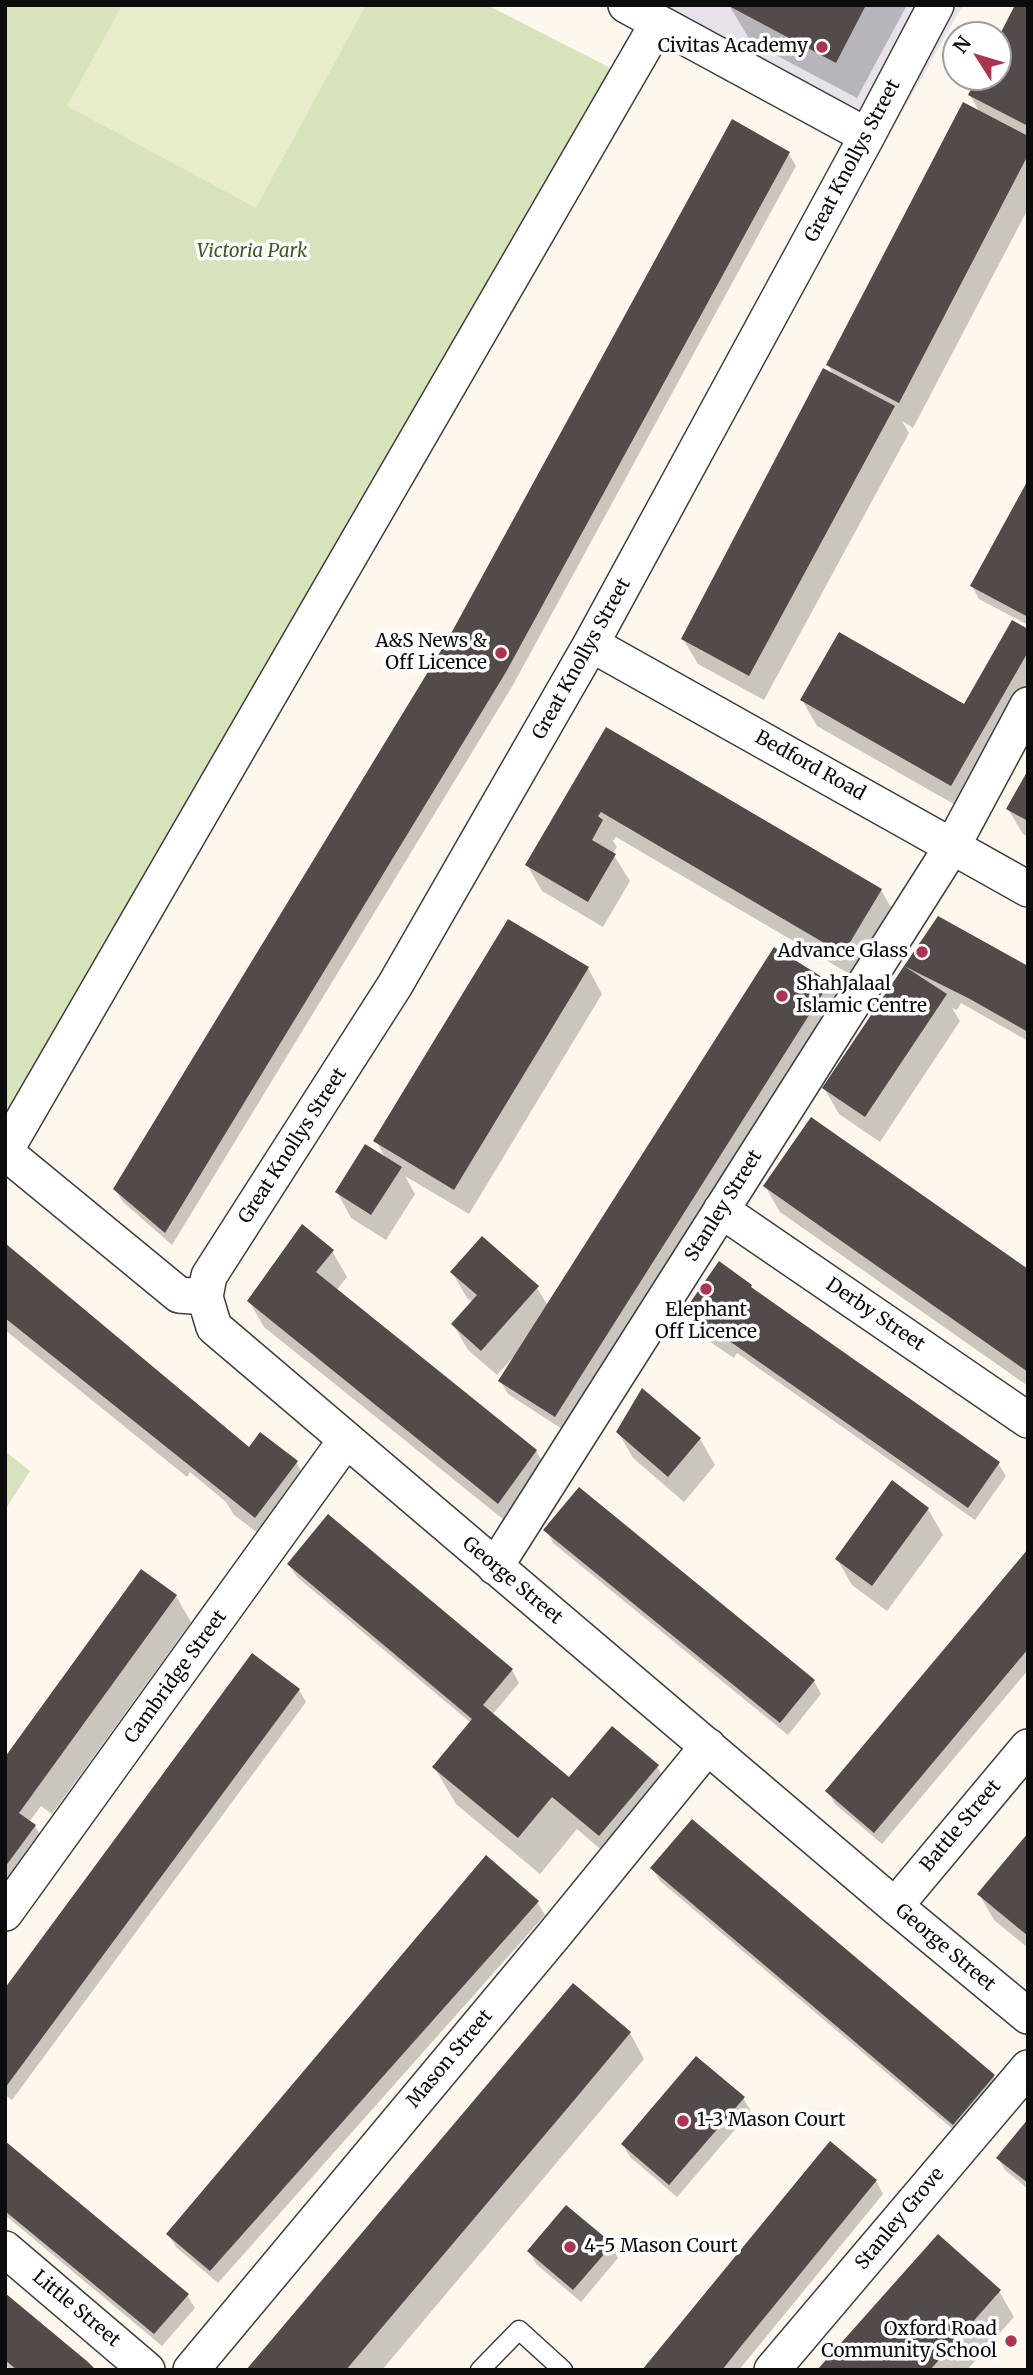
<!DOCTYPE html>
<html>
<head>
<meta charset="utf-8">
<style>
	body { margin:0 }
	#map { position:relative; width:1033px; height:2375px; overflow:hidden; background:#fdf7ed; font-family:Merriweather,serif }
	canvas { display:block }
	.frame { position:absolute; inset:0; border:7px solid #0c0c0c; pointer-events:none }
	.north { position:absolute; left:942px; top:21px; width:70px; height:70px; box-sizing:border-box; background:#fff; border:2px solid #9e9e9e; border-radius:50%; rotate:307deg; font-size:19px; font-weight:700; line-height:28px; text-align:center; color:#0c0c0c }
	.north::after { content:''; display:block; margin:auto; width:24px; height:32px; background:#ac3450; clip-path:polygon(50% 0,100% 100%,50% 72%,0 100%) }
</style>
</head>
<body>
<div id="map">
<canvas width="1033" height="2375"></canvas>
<div class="frame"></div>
<div class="north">N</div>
</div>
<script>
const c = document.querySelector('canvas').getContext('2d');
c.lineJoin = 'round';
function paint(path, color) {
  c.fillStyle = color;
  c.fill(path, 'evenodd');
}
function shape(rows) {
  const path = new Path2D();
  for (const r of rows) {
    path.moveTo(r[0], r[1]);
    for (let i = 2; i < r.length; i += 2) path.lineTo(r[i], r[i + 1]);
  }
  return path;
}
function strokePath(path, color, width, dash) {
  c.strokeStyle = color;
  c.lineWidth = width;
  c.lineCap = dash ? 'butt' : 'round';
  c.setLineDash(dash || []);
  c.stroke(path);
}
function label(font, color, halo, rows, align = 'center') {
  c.font = font + ' Merriweather,serif';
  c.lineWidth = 7;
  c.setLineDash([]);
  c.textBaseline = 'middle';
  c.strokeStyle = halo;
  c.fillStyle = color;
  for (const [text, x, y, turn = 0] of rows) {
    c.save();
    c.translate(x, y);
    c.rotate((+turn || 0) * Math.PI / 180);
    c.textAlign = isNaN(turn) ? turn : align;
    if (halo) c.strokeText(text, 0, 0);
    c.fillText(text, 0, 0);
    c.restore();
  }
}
paint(shape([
	[662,5,963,5,892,130]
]), '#e7e1ea');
paint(shape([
	[5,5,487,5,638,82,5,1123],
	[5,1451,30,1471,5,1510]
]), '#d7e3ba');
paint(shape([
	[122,5,366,5,256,208,67,106]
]), '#e7eccb');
paint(shape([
	[729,5,907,5,857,98,751,42],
	[1028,5,1028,209,913,428,902,421,909,433,764,700,698,664,683,639,834,376,828,365,980,113,970,95,979,77,998,77,998,41],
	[789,154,796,166,513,685,172,1245,123,1202,115,1189,450,640],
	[1028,484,1028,625,979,599,972,586],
	[1028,631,1028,703,966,811,817,726,802,700,965,706],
	[607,730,881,890,896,916,858,979,616,837,613,841,617,847,613,854,630,881,603,927,542,891,527,865],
	[1028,773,1028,837,1023,834,1008,809],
	[938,918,1028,969,1028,1041,961,1003,957,1010,952,1008,960,1021,880,1142,839,1114,824,1088],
	[775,949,829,984,844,1009,805,1070,794,1062,562,1429,508,1394,500,1381,515,1355,497,1375,468,1350,453,1324,473,1302,467,1298,452,1272,537,1288,548,1306],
	[588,968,602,994,469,1214,405,1176,415,1194,386,1240,351,1218,337,1192,386,1159,376,1141],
	[765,1186,1028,1271,1028,1386,780,1212],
	[5,1245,249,1449,296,1462,311,1488,270,1542,234,1515,226,1502,190,1472,187,1477,5,1330],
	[332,1251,347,1277,336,1291,536,1451,551,1476,514,1528,264,1327,249,1301],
	[751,1286,754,1292,998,1463,1006,1476,975,1520,737,1353,734,1358,701,1336,687,1310],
	[642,1391,700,1439,715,1465,684,1502,633,1458,618,1432],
	[928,1509,943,1535,887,1611,852,1585,837,1559],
	[546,1530,814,1681,821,1694,788,1735,553,1543],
	[1028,1551,1028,1670,882,1844,835,1804,828,1791],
	[289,1565,512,1670,519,1683,492,1715,569,1779,657,1766,672,1792,614,1861,577,1829,540,1874,456,1804,434,1767,471,1723,297,1577],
	[176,1596,191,1622,52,1814,41,1806,29,1822,35,1826,42,1839,5,1890,5,1760],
	[299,1690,306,1702,12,2100,5,2095,5,1991],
	[1028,1837,1028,1948,994,1920,979,1894],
	[652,1868,993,2076,1001,2089,961,2136,660,1881],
	[537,1902,545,1915,218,2283,176,2247,168,2234],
	[630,2033,644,2059,382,2370,249,2370],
	[743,2098,751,2111,677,2197,630,2157,623,2144],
	[1028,2122,1028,2189,1005,2170,998,2158],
	[5,2144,187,2295,195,2308,162,2346,5,2215],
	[876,2181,883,2194,739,2370,644,2370],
	[611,2245,618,2258,581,2302,536,2264,529,2251],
	[999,2291,1014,2317,967,2370,820,2370],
	[5,2295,94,2370,11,2370,5,2365]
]), '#0003');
paint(shape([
	[727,5,866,5,836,63],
	[1015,5,1028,5,1028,126,968,95,978,77,998,77,998,38],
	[963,102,1028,136,1028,155,899,403,826,365],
	[732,119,790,152,506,672,165,1233,113,1189,448,639],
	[823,368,895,406,749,676,681,639],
	[1028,480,1028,617,970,586],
	[1012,620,1028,629,1028,652,951,786,800,700,839,632,964,704],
	[606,727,882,889,843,954,601,812,598,816,603,820,592,840,616,854,588,902,525,865],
	[1028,770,1028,821,1006,809],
	[938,916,1028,966,1028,1032,970,999,904,966],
	[508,919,589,967,454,1190,373,1141],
	[774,947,830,982,555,1417,498,1381],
	[904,966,947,994,865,1117,822,1088],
	[811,1117,1028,1269,1028,1372,763,1186],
	[365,1144,402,1167,371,1215,335,1192],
	[302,1224,334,1250,316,1272,537,1450,498,1504,247,1301],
	[482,1236,539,1286,481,1351,451,1324,477,1295,450,1272],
	[5,1243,249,1447,260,1432,298,1461,255,1518,5,1318],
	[719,1261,752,1285,751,1287,1000,1462,968,1508,685,1310],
	[642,1388,701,1438,668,1477,616,1432],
	[892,1480,929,1508,872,1586,835,1559],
	[579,1487,815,1680,780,1723,543,1530],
	[328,1514,513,1669,483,1705,569,1777,612,1726,659,1765,599,1836,552,1797,518,1838,432,1767,472,1719,287,1564],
	[1028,1549,1028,1649,874,1833,825,1791],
	[141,1569,177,1595,19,1813,36,1825,5,1867,5,1757],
	[252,1653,300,1689,5,2088,5,1988],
	[692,1819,995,2075,953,2125,650,1868],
	[1028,1833,1028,1936,977,1894],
	[486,1855,539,1901,210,2271,166,2234],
	[573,1983,631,2032,576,2098,346,2370,246,2370],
	[696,2056,745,2097,669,2185,621,2144],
	[1028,2119,1028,2183,996,2158],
	[5,2141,189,2294,154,2334,5,2211],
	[830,2141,877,2180,742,2345,722,2370,642,2370],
	[566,2205,613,2244,573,2290,527,2251],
	[938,2234,1001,2290,930,2370,817,2370],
	[5,2293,88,2362,96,2370,17,2370,5,2360]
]), '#534b4a');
const lane = shape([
	[480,2370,519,2330,563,2370]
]);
const street = shape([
	[626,5,867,136],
	[936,5,867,136,591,644,395,985,209,1276,205,1297,214,1327,895,1906,1028,2016],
	[591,644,1028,889],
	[5,1151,658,23],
	[5,1152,179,1295,205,1297],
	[721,1210,1028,1420],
	[495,1567,953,845,1028,705],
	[895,1906,1028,1747],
	[5,1913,346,1440],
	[5,2249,147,2370],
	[191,2370,554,1935,708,1746],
	[772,2370,1028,2068]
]);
strokePath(lane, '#3f3f3f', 21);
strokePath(street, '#3f3f3f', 38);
strokePath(lane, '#fff', 18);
strokePath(street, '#fff', 35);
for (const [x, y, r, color] of [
	[822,47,7,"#ac3450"],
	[501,653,7,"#ac3450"],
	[922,952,7,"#ac3450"],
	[782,996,7,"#ac3450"],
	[706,1289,7,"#ac3450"],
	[683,2121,7,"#ac3450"],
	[570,2247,7,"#ac3450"],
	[1011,2341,7,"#ac3450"]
]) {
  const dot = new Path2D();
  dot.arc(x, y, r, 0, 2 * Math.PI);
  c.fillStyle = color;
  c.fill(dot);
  strokePath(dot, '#fff', 2.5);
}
label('19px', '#0c0c0c', '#fff', [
	["Civitas Academy",808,47],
	["A&S News &",487,642],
	["Off Licence",487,664],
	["Advance Glass",908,952],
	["ShahJalaal",796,985,"left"],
	["Islamic Centre",796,1007,"left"],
	["Elephant",706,1311,"center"],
	["Off Licence",706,1333,"center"],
	["1-3 Mason Court",697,2121,"left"],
	["4-5 Mason Court",584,2247,"left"],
	["Oxford Road",997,2330],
	["Community School",997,2352]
], 'right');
label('19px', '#0c0c0c', '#fff', [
	["Great Knollys Street",853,161,-62],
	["Great Knollys Street",582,659,-61],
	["Bedford Road",810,766,29],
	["Great Knollys Street",293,1146,-57],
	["Stanley Street",724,1206,-58],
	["Derby Street",875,1315,34],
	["George Street",512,1581,40],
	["Cambridge Street",176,1677,-54],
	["Battle Street",961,1826,-50],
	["George Street",945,1948,40],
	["Mason Street",450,2059,-50],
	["Stanley Grove",900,2219,-50],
	["Little Street",76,2309,40]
]);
label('italic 19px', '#3a5c24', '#fff', [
	["Victoria Park",252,252]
]);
</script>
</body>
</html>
